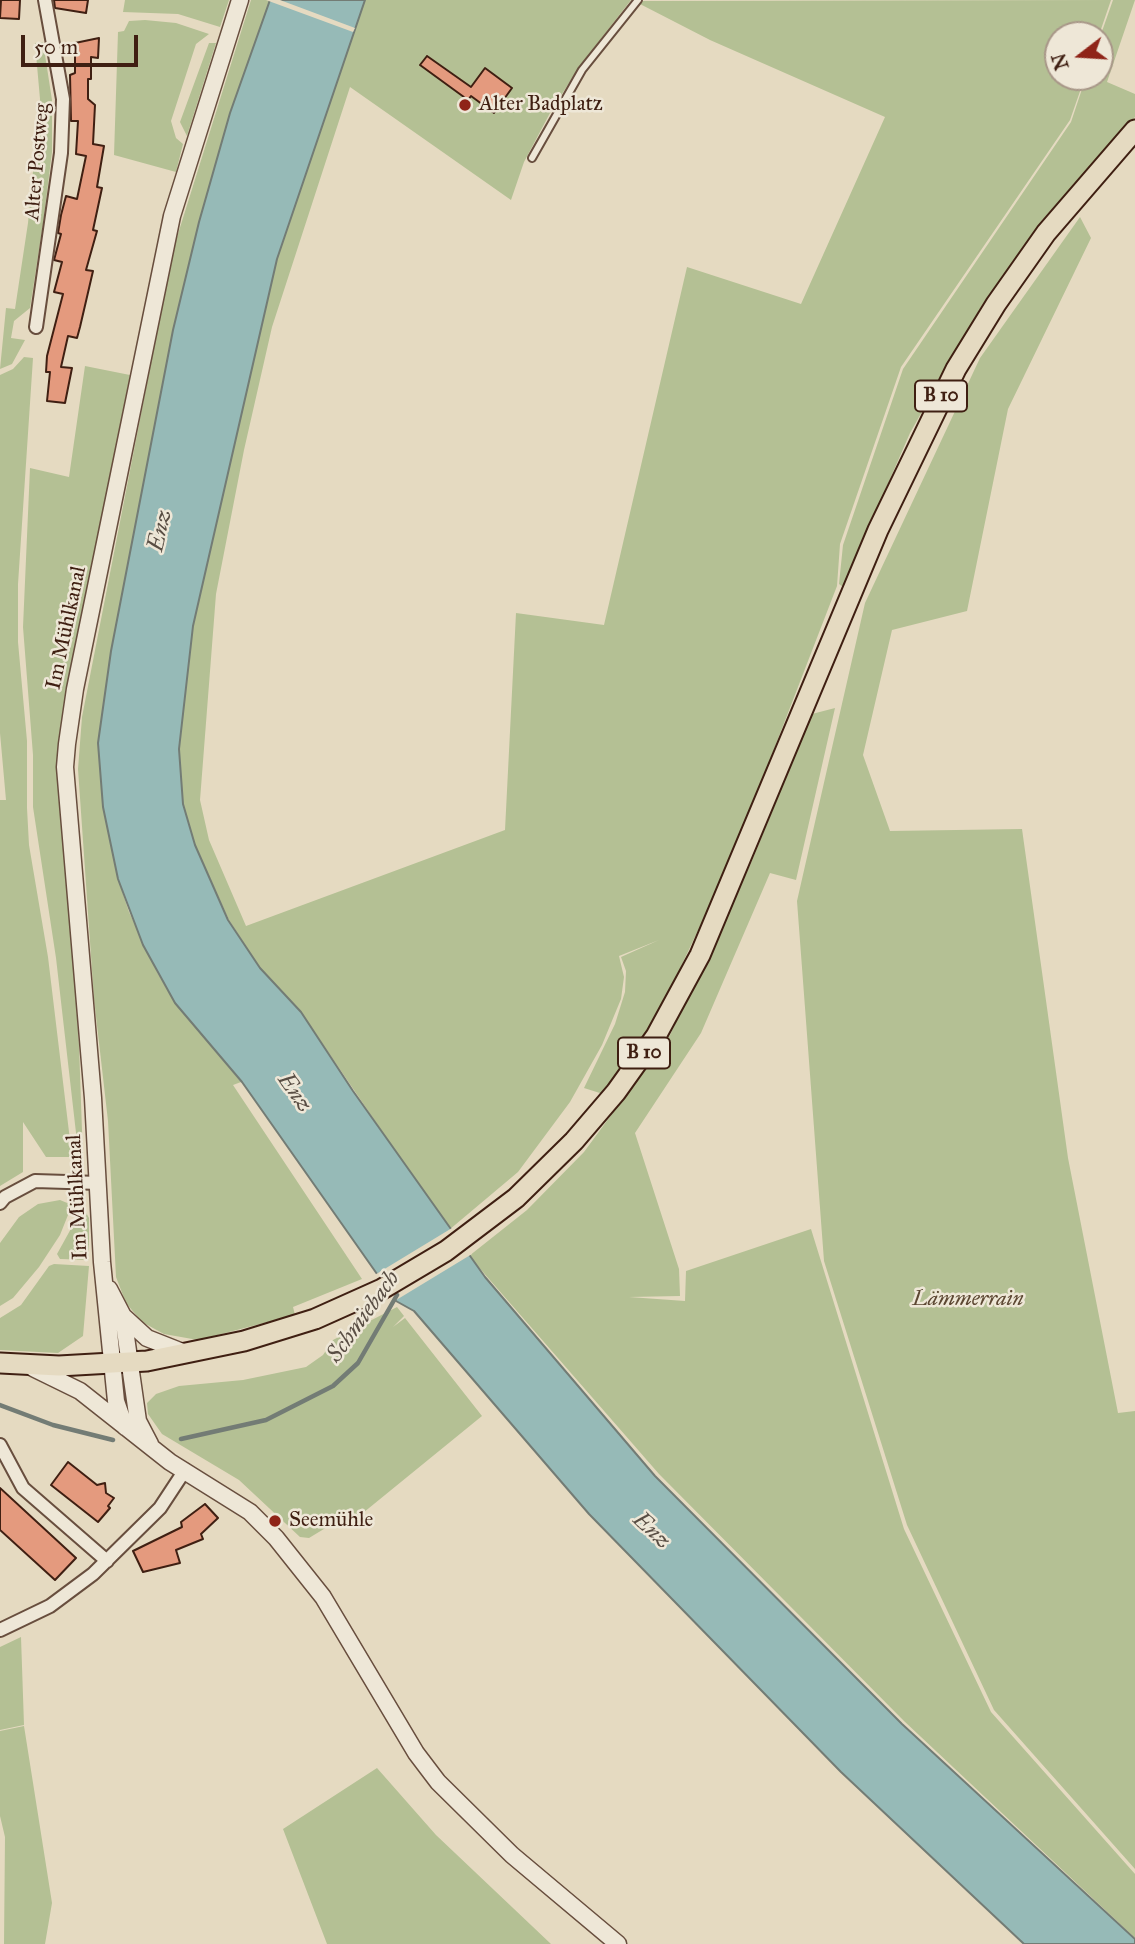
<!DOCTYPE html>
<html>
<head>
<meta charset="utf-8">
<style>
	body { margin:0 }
	#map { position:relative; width:1135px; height:1944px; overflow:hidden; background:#e5dac1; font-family:"IM FELL Great Primer",serif }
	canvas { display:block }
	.north { position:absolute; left:1044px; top:21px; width:70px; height:70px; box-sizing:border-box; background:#eee7d7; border:2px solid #a89788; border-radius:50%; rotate:253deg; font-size:19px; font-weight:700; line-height:28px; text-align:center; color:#3f1f12 }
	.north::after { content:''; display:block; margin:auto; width:24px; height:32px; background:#8f2418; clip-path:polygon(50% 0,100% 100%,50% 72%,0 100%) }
	.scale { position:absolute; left:21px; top:35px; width:117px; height:32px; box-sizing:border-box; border:4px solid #3f1f12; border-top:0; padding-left:9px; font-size:21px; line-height:24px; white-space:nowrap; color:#3f1f12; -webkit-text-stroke:5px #eee7d7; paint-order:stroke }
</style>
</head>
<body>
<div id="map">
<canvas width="1135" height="1944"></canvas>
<div class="north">N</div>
<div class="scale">50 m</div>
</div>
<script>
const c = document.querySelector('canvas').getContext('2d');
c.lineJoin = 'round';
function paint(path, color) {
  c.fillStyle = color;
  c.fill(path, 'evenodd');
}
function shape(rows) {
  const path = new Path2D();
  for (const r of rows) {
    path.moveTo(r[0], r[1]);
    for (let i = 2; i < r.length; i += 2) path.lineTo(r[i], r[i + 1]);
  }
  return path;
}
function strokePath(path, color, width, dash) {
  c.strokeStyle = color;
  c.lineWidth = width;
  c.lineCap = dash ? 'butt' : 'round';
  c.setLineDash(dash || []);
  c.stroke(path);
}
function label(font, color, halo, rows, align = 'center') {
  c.font = font + ' "IM FELL Great Primer",serif';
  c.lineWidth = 5;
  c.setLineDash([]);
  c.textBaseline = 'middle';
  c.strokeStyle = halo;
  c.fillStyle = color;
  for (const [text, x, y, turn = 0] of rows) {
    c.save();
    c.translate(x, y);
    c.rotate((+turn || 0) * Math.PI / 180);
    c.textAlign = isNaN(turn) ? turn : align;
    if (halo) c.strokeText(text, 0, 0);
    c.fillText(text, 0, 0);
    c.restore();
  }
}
paint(shape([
	[125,0,229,0,220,27,178,14,123,12],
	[251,0,270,0,230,113,199,222,173,330,111,651,98,743,103,807,118,879,129,912,158,974,175,1003,241,1082,233,1085,362,1279,293,1307,295,1315,198,1340,164,1334,142,1322,126,1303,116,1277,108,1121,94,999,78,769,82,717,173,250],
	[365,0,631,0,579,67,550,113,524,162,511,200,350,87,272,327,244,450,216,594,200,800,209,840,246,926,505,830,516,613,604,625,687,267,801,304,885,117,710,40,640,4,643,1,1111,0,1099,35,1058,35,1058,77,1085,77,1070,120,901,367,840,544,837,586,730,863,656,1019,603,1094,584,1088,615,1024,625,992,626,971,621,957,659,940,619,956,624,977,621,999,602,1045,570,1102,518,1172,449,1230,301,1012,260,968,229,920,195,845,183,804,179,749,193,626,202,577,277,259],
	[1113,0,1135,0,1107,82,1135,94,1135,117,1042,220,982,305,910,433,843,587,839,584,843,545,903,369,1071,122,1086,77,1100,77,1100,37],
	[145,20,176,23,209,34,196,44,171,121,176,138,183,144,176,172,114,155,118,32,124,31,129,21],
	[43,42,52,100,52,152,43,224,30,308,14,321,11,338,25,340,12,364,0,369,6,308,15,309,28,223,40,99,35,43],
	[209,43,216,43,187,136,180,122],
	[1080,217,1091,238,1008,409,967,611,892,630,863,755,890,831,1022,829,1068,1158,1118,1413,1135,1411,1135,1869,994,1710,907,1525,824,1261,797,901,865,603,980,358],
	[24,357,33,358,18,584,18,642,27,741,27,808,29,845,48,957,72,1157,46,1157,23,1122,23,1172,0,1186,0,800,6,800,0,733,0,375,13,369],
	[85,366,130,375,63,709,60,770,79,1045,83,1159,79,1159,56,958,33,807,33,755,23,627,30,468,69,477],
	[835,708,796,880,770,873,701,1033,635,1133,679,1269,680,1296,629,1297,685,1301,686,1271,811,1229,904,1529,991,1712,1135,1874,1135,1938,904,1721,659,1474,469,1256,527,1210,584,1152,670,1035,751,863,812,714],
	[60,1200,72,1205,60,1235,39,1267,13,1298,0,1306,0,1243,19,1217,38,1204],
	[83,1207,89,1218,89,1260,60,1259,57,1254],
	[54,1264,89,1266,83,1336,58,1353,0,1350,0,1318,21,1305,49,1266],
	[397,1307,404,1316,393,1327,405,1318,482,1416,358,1517,352,1512,309,1538,300,1537,239,1480,162,1434,148,1414,147,1403,156,1394,179,1386,243,1380,306,1367,323,1355,333,1340],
	[21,1637,24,1725,0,1730,0,1647],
	[24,1726,52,1903,45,1944,4,1944,5,1837,0,1816,0,1731],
	[377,1768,436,1835,551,1944,327,1944,283,1829]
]), '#b4c094');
const water = shape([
	[270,0,365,0,277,259,193,626,179,749,183,804,195,845,228,920,260,968,301,1012,353,1091,485,1277,655,1476,902,1724,1135,1939,1135,1944,1024,1944,841,1772,589,1514,414,1311,396,1301,242,1082,175,1003,143,945,118,879,103,807,98,743,111,651,173,330,199,222,230,113,270,0]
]);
paint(water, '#96bab7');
strokePath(water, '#737c75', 2);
paint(shape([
	[266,0,280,0,355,28,353,32],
	[452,1228,472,1254,393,1302,373,1276]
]), '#e5dac1');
strokePath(shape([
	[0,1405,53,1425,113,1440],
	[181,1439,266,1420,333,1386,358,1363,397,1295]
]), '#737c75', 4.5);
const building = shape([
	[1,0,20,0,19,19,0,18,1,0],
	[54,0,88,0,86,13,55,8,54,0],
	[99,38,98,58,91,57,91,79,88,79,88,99,95,105,93,144,104,146,97,187,102,188,93,230,97,231,86,270,93,271,80,327,77,338,68,336,61,367,72,368,65,403,47,401,50,372,46,372,47,356,63,294,54,292,62,262,54,260,61,234,58,233,61,215,66,196,77,199,86,156,76,154,78,121,71,121,70,75,75,73,75,43,99,38],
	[427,56,471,87,485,68,512,88,494,113,471,96,468,100,420,65,427,56],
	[68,1462,97,1485,105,1483,106,1493,114,1498,108,1506,110,1508,98,1522,51,1485,68,1462],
	[0,1488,76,1558,55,1580,0,1530,0,1488],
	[205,1504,218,1518,201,1534,203,1539,176,1550,180,1563,143,1572,133,1551,182,1527,181,1522,205,1504]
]);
paint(building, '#e49a7e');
strokePath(building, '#3f1f12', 2);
const service = shape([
	[532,158,582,70,638,0]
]);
const minor = shape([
	[36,327,61,153,63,99,45,0],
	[0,1203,5,1197,35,1181,99,1183],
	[0,1445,23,1488,107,1561],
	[0,1630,50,1606,93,1574,160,1508,185,1470]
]);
const tertiary = shape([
	[109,1289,123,1316,138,1421,150,1444],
	[123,1316,147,1338,185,1353],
	[33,1368,80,1391,170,1462,250,1512,276,1538,323,1597,416,1753,438,1782,512,1855,618,1944],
	[125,1427,116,1401,102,1262,93,1098,65,767,67,744,75,689,172,216,240,0]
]);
const primary = shape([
	[0,1363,59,1366,147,1361,244,1341,315,1319,382,1289,446,1251,516,1198,574,1141,616,1092,656,1036,700,955,878,530,956,369,996,304,1046,233,1135,130]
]);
strokePath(service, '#684e3e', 10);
strokePath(minor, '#684e3e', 16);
strokePath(tertiary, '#684e3e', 19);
strokePath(primary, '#3f1f12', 23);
strokePath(service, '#eee7d7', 6);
strokePath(minor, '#eee7d7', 12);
strokePath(tertiary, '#eee7d7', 16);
strokePath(primary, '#e5dac1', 19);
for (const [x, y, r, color] of [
	[465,105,7,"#8f2418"],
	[275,1521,7,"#8f2418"]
]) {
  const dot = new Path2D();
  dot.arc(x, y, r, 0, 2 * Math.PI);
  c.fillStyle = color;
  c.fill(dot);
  strokePath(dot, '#eee7d7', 2.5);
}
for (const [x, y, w] of [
	[941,396,52],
	[644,1053,52]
]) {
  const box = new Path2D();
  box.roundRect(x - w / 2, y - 15.5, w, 31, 5);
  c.fillStyle = '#eee7d7';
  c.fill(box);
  strokePath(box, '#3f1f12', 2);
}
label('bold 19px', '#3f1f12', null, [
	["B 10",941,396],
	["B 10",644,1053]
]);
label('21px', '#3f1f12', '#eee7d7', [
	["Alter Badplatz",479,105],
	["Seemühle",289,1521]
], 'left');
label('21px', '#3f1f12', '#eee7d7', [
	["Alter Postweg",38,162,-85],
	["Im Mühlkanal",67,628,-78],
	["Im Mühlkanal",78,1197,-93]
]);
label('italic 21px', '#5c4732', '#eee7d7', [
	["Lämmerrain",968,1300]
]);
label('italic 23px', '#594e44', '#eee7d7', [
	["Enz",161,531,-77],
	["Enz",294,1093,55],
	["Schmiebach",364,1317,-54],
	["Enz",651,1531,43]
]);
</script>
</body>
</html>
